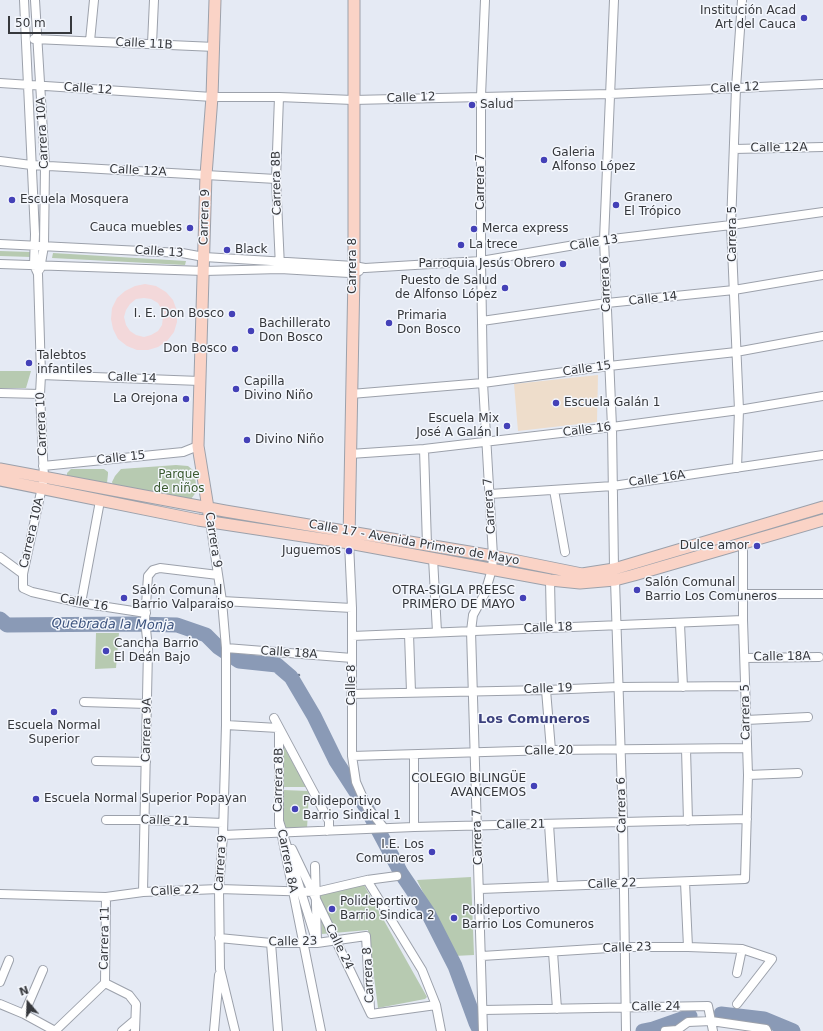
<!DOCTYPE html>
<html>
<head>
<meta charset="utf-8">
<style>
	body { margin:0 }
	#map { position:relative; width:823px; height:1031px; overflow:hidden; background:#e5eaf4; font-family:"DejaVu Sans",sans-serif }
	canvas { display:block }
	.north { position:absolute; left:8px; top:983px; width:40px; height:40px; -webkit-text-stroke:3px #f4f7fd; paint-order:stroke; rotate:341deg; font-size:11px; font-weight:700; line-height:16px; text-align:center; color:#36383c }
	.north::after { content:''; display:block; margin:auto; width:14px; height:18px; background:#36383c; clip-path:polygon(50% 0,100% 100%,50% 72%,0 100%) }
	.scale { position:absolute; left:8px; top:16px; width:64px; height:18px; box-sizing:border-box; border:2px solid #36383c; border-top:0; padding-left:5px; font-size:12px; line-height:14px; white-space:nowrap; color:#36383c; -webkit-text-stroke:3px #f4f7fd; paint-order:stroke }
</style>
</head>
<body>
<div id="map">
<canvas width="823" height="1031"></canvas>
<div class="north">N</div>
<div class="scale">50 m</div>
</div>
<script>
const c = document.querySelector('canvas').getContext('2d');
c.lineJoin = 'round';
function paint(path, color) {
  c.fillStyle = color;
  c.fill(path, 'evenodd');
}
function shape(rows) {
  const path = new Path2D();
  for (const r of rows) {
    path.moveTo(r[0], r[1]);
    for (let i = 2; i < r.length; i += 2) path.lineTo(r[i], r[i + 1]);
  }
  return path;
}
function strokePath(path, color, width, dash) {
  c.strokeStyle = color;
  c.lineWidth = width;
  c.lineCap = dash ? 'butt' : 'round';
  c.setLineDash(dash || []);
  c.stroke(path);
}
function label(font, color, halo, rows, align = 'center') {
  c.font = font + ' "DejaVu Sans",sans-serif';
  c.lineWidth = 3;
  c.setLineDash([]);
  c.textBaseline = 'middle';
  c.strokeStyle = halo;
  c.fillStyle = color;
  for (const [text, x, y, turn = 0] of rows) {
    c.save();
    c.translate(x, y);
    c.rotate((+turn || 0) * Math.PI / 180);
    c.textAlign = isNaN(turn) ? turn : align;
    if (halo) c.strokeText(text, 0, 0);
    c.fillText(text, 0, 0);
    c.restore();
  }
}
paint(shape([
	[145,284,156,286,166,292,173,300,177,311,177,322,174,332,167,341,158,347,148,350,137,350,127,346,118,339,113,329,111,319,112,308,117,298,125,291,135,286],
	[144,298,151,299,158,303,162,310,163,317,162,325,158,331,151,335,144,337,136,335,130,331,126,325,124,317,126,310,130,304,136,299]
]), '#f3d8da');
paint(shape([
	[598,375,597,422,518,431,514,384]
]), '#eeddcb');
paint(shape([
	[0,251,31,252,31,257,0,256],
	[53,253,186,261,185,265,52,258],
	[0,371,31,371,26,388,0,388],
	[176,465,188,466,194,471,197,491,191,499,113,485,112,482,115,476,121,469],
	[71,469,104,469,108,472,108,474,107,483,105,486,67,478,67,473],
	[96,633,119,633,116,668,95,669],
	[283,745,306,787,283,787],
	[283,790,309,791,307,829,282,828],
	[471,877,474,955,454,956,417,880],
	[364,885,427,997,425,999,378,1008,368,930,322,934,320,891]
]), '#b7cab1');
strokePath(shape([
	[291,677,299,675]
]), '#717d91', 2.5);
strokePath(shape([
	[0,619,7,625,132,624,177,625,206,635,218,647,239,661,277,665,291,677,314,716,336,761,367,809,401,873,428,913,455,966,476,1023,480,1031],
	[721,1014,764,1019,793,1031],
	[643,1031,653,1029,690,1016]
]), '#8a9ab6', 15);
const minor = shape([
	[24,0,35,234,34,265,38,274,41,375,40,394,44,478,23,574,23,588,32,592,81,603,146,613],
	[35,0,45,165,44,246,40,269],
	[34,39,215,47],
	[90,41,94,0],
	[152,44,154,0],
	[0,83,212,97,279,97,353,100,610,94,823,84],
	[279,97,276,179,280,267],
	[734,149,823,147],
	[0,161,31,165,276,179],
	[0,244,182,253,204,257,354,266,365,268,481,261,604,240,731,225,823,212],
	[0,264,204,271,280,269,349,273,359,271],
	[482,321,607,303,734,290,823,275],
	[41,375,200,381],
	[0,393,40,394],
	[351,394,483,383,609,366,736,352,823,336],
	[424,449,427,545],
	[350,454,424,449,612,427,739,410,823,396],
	[43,466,183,452,198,446],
	[737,468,739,410,731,225,736,88,742,0],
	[554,490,565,552],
	[490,494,613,486,823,455],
	[210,521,222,601,226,648,226,725,223,835,219,889,220,969,235,1031],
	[349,543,352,608,352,756,356,782,367,807,384,828],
	[0,557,23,574],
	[433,558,437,632],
	[614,569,612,427,604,240,614,0],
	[550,580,551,628],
	[615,580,623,822,626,1031],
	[743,594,823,594],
	[222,601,352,608],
	[81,603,100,501],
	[680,624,683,687],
	[409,634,411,692],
	[352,636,743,620],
	[226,648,352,658],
	[745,658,819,657],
	[546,690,551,750],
	[351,694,546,690,619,687,745,686],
	[84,702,147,704],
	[274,718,329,821,329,827,327,831],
	[746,720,808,717],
	[226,725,278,728],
	[686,749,688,821],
	[352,756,551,750,747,748],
	[96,761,146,762],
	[748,775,798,773],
	[106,820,145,820,223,823],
	[549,824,553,886],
	[279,825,279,731],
	[414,827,414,755],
	[223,835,414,827,747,819],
	[292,849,371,1014,436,1005],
	[315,866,317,943,279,821,321,1031],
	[367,880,422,970,436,1005,441,1031],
	[685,882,688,947],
	[480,889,745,879,748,775,743,620,743,544],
	[143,892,148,649,145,619,148,576,153,570,160,568,218,575],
	[0,894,106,897,143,892,219,889,316,892,367,880,397,876],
	[219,938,271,943,317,943,366,936,370,1009],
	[271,943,278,1031],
	[553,952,557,1009],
	[482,956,625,947,688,947,742,949,772,959,737,1004],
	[737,973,742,949],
	[0,982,9,960],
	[105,983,129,995,136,1004,135,1031],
	[0,1004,24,1014,55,1031],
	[483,1010,708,1006,713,1031],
	[24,1014,43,970],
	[55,1031,105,983,106,897],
	[122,1031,135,1020],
	[214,1031,219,975],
	[483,1031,471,631,473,615,485,593,492,569,493,556,483,383,481,261,481,96,485,0],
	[665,1031,677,1030,688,1022,711,1021,766,1029,767,1031]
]);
const secondary = shape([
	[0,469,225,511,493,556,582,574,614,569,823,507],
	[0,480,198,520,349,543,550,580,580,583,615,580,634,575,823,520],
	[209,514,198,446,206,175,212,97,215,0],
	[349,539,354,273,354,0]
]);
strokePath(minor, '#9ca1ab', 10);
strokePath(secondary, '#9ca1ab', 13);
strokePath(minor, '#fff', 8);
strokePath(secondary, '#fad3c6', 11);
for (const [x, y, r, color] of [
	[804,18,4,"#4441b7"],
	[472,105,4,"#4441b7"],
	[544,160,4,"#4441b7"],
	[12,200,4,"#4441b7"],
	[616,205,4,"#4441b7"],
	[190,228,4,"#4441b7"],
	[474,229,4,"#4441b7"],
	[461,245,4,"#4441b7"],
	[227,250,4,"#4441b7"],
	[563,264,4,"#4441b7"],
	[505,288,4,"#4441b7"],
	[232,314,4,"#4441b7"],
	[389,323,4,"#4441b7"],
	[251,331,4,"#4441b7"],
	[235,349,4,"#4441b7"],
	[29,363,4,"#4441b7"],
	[236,389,4,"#4441b7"],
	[186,399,4,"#4441b7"],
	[556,403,4,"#4441b7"],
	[507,426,4,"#4441b7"],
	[247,440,4,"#4441b7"],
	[757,546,4,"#4441b7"],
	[349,551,4,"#4441b7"],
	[637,590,4,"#4441b7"],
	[124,598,4,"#4441b7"],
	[523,598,4,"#4441b7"],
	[106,651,4,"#4441b7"],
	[54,712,4,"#4441b7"],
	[534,786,4,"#4441b7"],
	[36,799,4,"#4441b7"],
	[295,809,4,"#4441b7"],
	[432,852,4,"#4441b7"],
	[332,909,4,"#4441b7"],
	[454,918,4,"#4441b7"]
]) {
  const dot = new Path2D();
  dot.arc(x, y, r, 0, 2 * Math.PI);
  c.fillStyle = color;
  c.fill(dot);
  strokePath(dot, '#f4f7fd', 1.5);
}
label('12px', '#36383c', '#f4f7fd', [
	["Institución Acad",796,11,"right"],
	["Art del Cauca",796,25,"right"],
	["Salud",480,105],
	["Galeria",552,153],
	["Alfonso López",552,167],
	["Granero",624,198],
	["El Trópico",624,212],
	["Escuela Mosquera",20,200],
	["Cauca muebles",182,228,"right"],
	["Merca express",482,229],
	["La trece",469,245],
	["Black",235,250],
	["Parroquia Jesús Obrero",555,264,"right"],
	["Puesto de Salud",497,281,"right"],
	["de Alfonso López",497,295,"right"],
	["I. E. Don Bosco",224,314,"right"],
	["Primaria",397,316],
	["Don Bosco",397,330],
	["Bachillerato",259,324],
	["Don Bosco",259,338],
	["Don Bosco",227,349,"right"],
	["Talebtos",37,356],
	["infantiles",37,370],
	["Capilla",244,382],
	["Divino Niño",244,396],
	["La Orejona",178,399,"right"],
	["Escuela Galán 1",564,403],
	["Escuela Mix",499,419,"right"],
	["José A Galán I",499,433,"right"],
	["Divino Niño",255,440],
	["Dulce amor",749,546,"right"],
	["Juguemos",341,551,"right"],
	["Salón Comunal",645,583],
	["Barrio Los Comuneros",645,597],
	["Salón Comunal",132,591],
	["Barrio Valparaiso",132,605],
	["OTRA-SIGLA PREESC",515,591,"right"],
	["PRIMERO DE MAYO",515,605,"right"],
	["Cancha Barrio",114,644],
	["El Deán Bajo",114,658],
	["Escuela Normal",54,726,"center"],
	["Superior",54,740,"center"],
	["COLEGIO BILINGÜE",526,779,"right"],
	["AVANCEMOS",526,793,"right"],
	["Escuela Normal Superior Popayan",44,799],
	["Polideportivo",303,802],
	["Barrio Sindical 1",303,816],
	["I.E. Los",424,845,"right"],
	["Comuneros",424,859,"right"],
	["Polideportivo",340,902],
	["Barrio Sindica 2",340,916],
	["Polideportivo",462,911],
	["Barrio Los Comuneros",462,925]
], 'left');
label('12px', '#36383c', '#f4f7fd', [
	["Calle 11B",144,44,3],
	["Calle 12",735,88,-3],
	["Calle 12",88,89,4],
	["Calle 12",411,98,-2],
	["Carrera 10A",43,133,-93],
	["Calle 12A",779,148,-1],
	["Calle 12A",138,171,3],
	["Carrera 7",481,182,-90],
	["Carrera 8B",277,183,-91],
	["Carrera 9",205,217,-88],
	["Carrera 5",733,234,-90],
	["Calle 13",594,243,-9],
	["Calle 13",159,252,4],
	["Carrera 8",353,266,-90],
	["Carrera 6",606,284,-92],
	["Calle 14",653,299,-6],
	["Calle 15",587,369,-8],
	["Calle 14",132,378,2],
	["Carrera 10",42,424,-92],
	["Calle 16",587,430,-7],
	["Calle 15",121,458,-6],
	["Calle 16A",657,479,-8],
	["Carrera 7",490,506,-94],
	["Carrera 10A",32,533,-77],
	["Carrera 9",213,540,81],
	["Calle 17 - Avenida Primero de Mayo",414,543,10],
	["Calle 16",84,603,10],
	["Calle 18",548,628,-2],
	["Calle 18A",289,653,4],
	["Calle 18A",782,657,-1],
	["Calle 8",352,685,-90],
	["Calle 19",548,689,-2],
	["Carrera 5",746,712,-91],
	["Carrera 9A",147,730,-89],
	["Calle 20",549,751,-1],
	["Carrera 8B",279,780,-89],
	["Carrera 6",622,805,-91],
	["Calle 21",165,821,2],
	["Calle 21",521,825,-1],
	["Carrera 7",478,837,-92],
	["Carrera 8A",287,861,79],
	["Carrera 9",221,863,-86],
	["Calle 22",612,884,-2],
	["Calle 22",175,891,-3],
	["Carrera 11",105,938,-89],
	["Calle 23",293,942,-1],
	["Calle 24",339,947,64],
	["Calle 23",627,948,-2],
	["Carrera 8",369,975,-93],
	["Calle 24",656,1007,-1]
]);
label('12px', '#3b5a30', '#f4f7fd', [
	["Parque",179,475],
	["de niños",179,489]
]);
label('italic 13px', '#3b527d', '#f4f7fd', [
	["Quebrada la Monja",113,625,1]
]);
label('bold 13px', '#3c417d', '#f4f7fd', [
	["Los Comuneros",534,720]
]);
</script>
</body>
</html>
